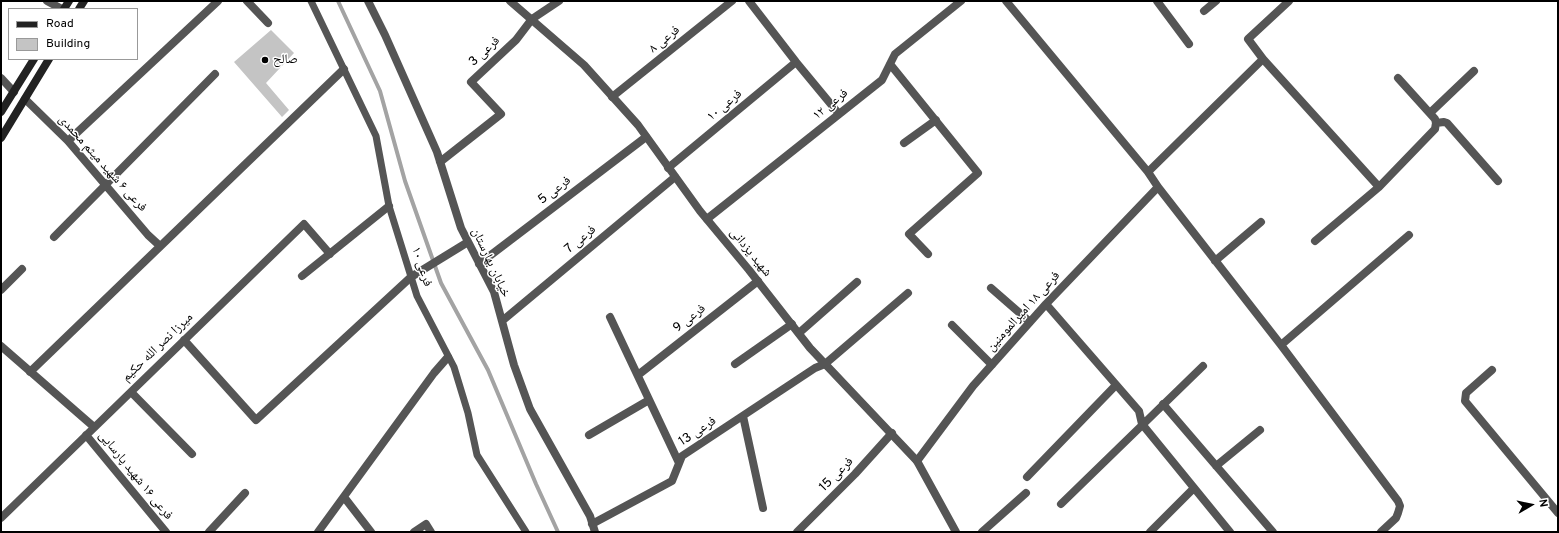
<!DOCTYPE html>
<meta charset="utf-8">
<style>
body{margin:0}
#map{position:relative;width:1559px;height:533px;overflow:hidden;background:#fff;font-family:Overpass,sans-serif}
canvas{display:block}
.frame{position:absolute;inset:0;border:2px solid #000;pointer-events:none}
.legend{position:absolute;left:8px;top:8px;width:130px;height:52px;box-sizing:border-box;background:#fff;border:1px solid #999;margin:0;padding:5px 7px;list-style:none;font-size:12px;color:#000}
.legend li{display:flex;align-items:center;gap:8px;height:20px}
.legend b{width:20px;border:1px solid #999}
.north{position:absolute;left:1511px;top:485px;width:40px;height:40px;-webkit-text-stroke:3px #fff;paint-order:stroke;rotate:81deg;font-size:11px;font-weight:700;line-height:16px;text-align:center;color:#000}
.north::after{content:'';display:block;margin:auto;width:14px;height:18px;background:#000;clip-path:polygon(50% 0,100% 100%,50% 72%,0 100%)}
</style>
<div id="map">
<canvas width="1559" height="533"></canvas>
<div class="frame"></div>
<ul class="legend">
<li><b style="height:5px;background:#222"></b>Road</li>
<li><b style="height:11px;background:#c4c4c4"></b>Building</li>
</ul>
<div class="north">N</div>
</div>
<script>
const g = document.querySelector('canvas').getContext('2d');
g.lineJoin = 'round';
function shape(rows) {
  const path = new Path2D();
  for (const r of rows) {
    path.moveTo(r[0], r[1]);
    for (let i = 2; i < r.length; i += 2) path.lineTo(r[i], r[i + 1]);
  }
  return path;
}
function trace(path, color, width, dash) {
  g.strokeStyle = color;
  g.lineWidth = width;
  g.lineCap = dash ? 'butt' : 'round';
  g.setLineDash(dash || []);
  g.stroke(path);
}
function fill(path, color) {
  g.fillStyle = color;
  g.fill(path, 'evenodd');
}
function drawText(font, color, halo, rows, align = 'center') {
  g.font = font + ' Overpass,"Noto Naskh Arabic",sans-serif';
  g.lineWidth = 3;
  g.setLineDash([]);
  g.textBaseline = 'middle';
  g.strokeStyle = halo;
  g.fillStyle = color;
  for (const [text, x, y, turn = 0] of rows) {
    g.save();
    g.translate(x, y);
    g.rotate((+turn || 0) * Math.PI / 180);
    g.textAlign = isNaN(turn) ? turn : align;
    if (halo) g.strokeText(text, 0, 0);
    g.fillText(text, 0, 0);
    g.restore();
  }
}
trace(shape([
 [338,1,380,91,405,181,441,283,488,370,536,484,558,532]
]), '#a3a3a3', 4);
fill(shape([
 [271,30,294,53,266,83,289,110,282,117,234,62]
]), '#c4c4c4');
trace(shape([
 [311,1,376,136,389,206,417,296,454,367,468,413,477,455,526,532]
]), '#555', 7);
trace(shape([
 [47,1,62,9],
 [247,1,268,23],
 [368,1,385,35,437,152,461,228,494,292,514,365,530,409,590,516,595,532],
 [749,1,796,62,839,114],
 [1006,1,1148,172,1158,187,1281,345,1398,501,1400,506,1398,513,1396,518,1381,532],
 [1157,1,1189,44],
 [1204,11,1216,1],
 [1263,59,1379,187],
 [890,64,978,173,909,234,928,254],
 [1,78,14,92],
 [612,97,732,1],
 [25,99,68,141,148,235,160,246],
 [1430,113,1474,71],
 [1436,123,1444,122,1447,123,1498,181],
 [68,141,218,1],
 [904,143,936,120],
 [440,162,501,114,471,82,516,40,532,19,559,1],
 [668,168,796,62],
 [1148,172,1263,59,1248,39,1289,1],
 [707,219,882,80,895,54,961,1],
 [54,237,215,74],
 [1315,241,1379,187,1435,129,1436,123,1435,119,1398,78],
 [1215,261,1261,222],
 [479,264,646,137],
 [302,276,389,206],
 [991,288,1030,322],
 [1,290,22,269],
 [1046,304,1139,411,1142,424,1230,532],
 [610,317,679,463],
 [502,321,675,177],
 [952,325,992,365],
 [799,333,857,282],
 [184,340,256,420,411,277,468,242],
 [1281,345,1409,235],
 [1,346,94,427],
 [735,364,792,324],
 [1492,370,1466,393,1465,401,1558,513],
 [30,372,344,69],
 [638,375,758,281],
 [131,392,192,454],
 [1163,404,1273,532],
 [743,416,763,508],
 [86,435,166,532],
 [589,435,649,400],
 [917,461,973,386,1046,304,1158,187],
 [1216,466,1260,430],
 [1027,477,1116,385],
 [344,497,371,532],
 [1061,504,1203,366],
 [1,518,304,224,330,254],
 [592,524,672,481,682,456,815,368,825,364,908,293],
 [209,532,245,493],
 [318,532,434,373,448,357],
 [414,532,426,524,431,532],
 [797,532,855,474,892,433],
 [982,532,1026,493],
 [1150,532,1194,488]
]), '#555', 8);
trace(shape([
 [510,1,584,65,638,125,700,211,749,270,810,348,917,461,956,532]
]), '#555', 8);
trace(shape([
 [64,9,69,1],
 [79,9,84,1],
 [1,112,34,59],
 [1,138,49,59]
]), '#222', 8);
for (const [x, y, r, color] of [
 [265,60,4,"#000"]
]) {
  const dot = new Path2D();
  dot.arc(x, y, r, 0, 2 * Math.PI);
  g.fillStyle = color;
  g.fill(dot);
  trace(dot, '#fff', 1.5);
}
drawText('13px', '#000', '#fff', [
 ["فرعی ۸",665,40,-39],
 ["فرعی 3",485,52,-43],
 ["فرعی ۱۲",831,105,-39],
 ["فرعی ۱۰",725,106,-40],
 ["فرعی ۶ شهید میثم محمدی",102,164,48],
 ["فرعی 5",555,191,-37],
 ["فرعی 7",581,240,-40],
 ["شهید یزدانی",750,253,51],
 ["خیابان بهارستان",490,263,65],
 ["فرعی ۱۰",421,267,72],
 ["فرعی ۱۸ امیرالمومنین",1024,312,-48],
 ["فرعی 9",690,319,-38],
 ["میرزا نصر الله حکیم",158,348,-44],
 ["فرعی 13",698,432,-34],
 ["فرعی 15",837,475,-45],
 ["فرعی ۱۶ شهید پارسایی",135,476,51]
]);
drawText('13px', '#000', '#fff', [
 ["صالح",273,60]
], 'left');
</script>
